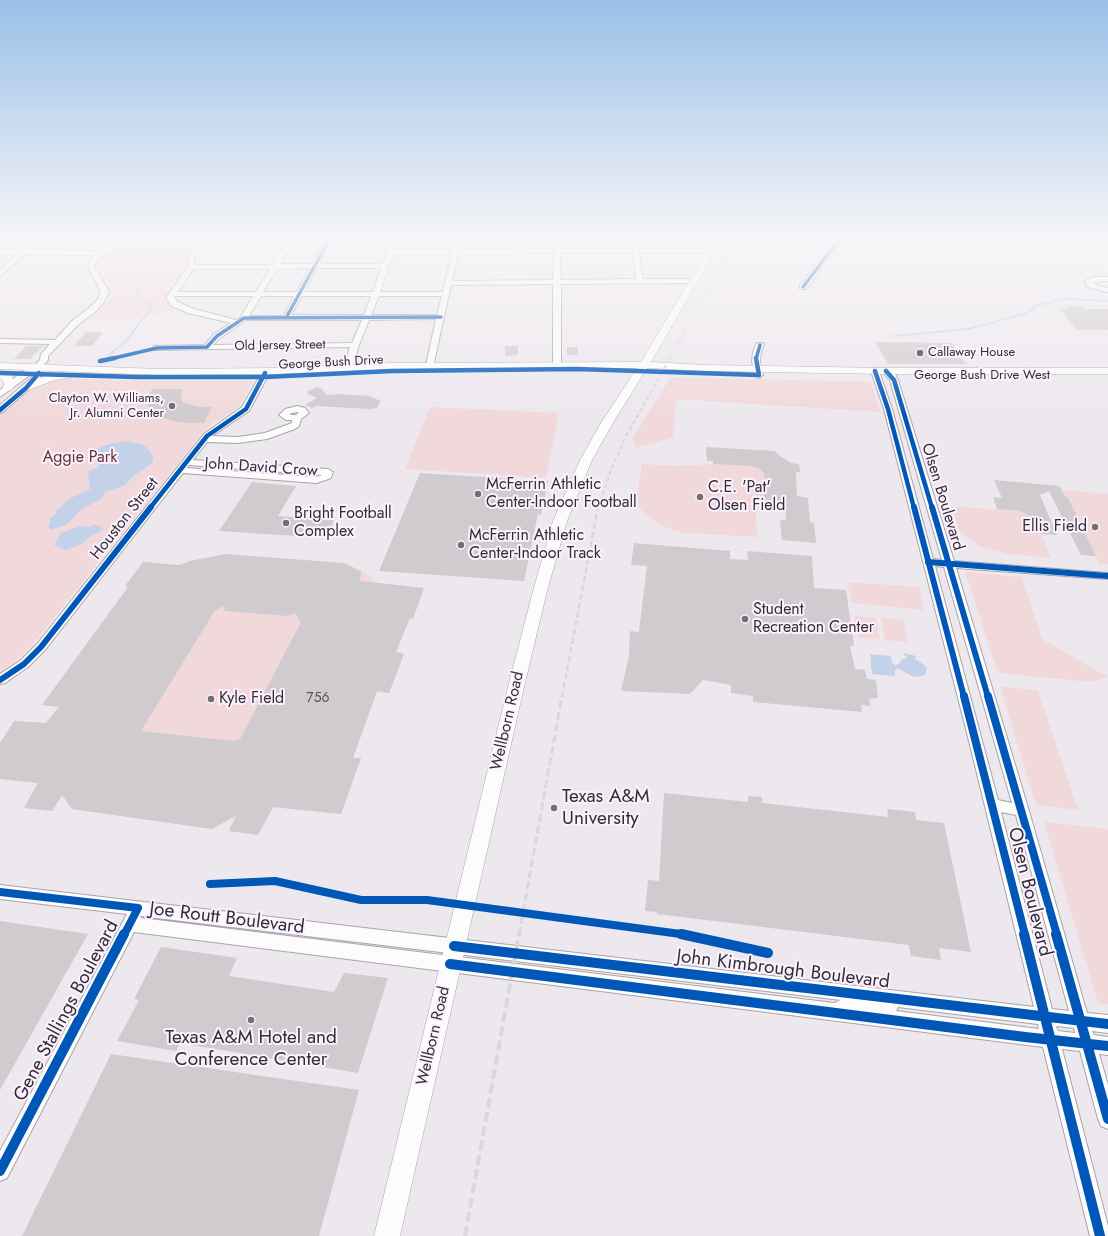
<!DOCTYPE html>
<style>
body{margin:0}
canvas{display:block;background:#ede8ee}
</style>
<canvas width="1108" height="1236"></canvas>
<script>
const g = document.querySelector('canvas').getContext('2d');
g.lineJoin = 'round';
function fill(path, color) {
  g.fillStyle = color;
  g.fill(path, 'evenodd');
}
function shape(rows) {
  const path = new Path2D();
  for (const r of rows) {
    path.moveTo(r[0], r[1]);
    for (let i = 2; i < r.length; i += 2) path.lineTo(r[i], r[i + 1]);
  }
  return path;
}
function trace(path, color, width, dash) {
  g.strokeStyle = color;
  g.lineWidth = width;
  g.lineCap = dash ? 'butt' : 'round';
  g.setLineDash(dash || []);
  g.stroke(path);
}
function drawText(font, color, halo, rows, align = 'center') {
  g.font = font + ' Jost,sans-serif';
  g.lineWidth = 4;
  g.setLineDash([]);
  g.textBaseline = 'middle';
  g.strokeStyle = halo;
  g.fillStyle = color;
  for (const [text, x, y, turn = 0] of rows) {
    g.save();
    g.translate(x, y);
    g.rotate((+turn || 0) * Math.PI / 180);
    g.textAlign = isNaN(turn) ? turn : align;
    if (halo) g.strokeText(text, 0, 0);
    g.fillText(text, 0, 0);
    g.restore();
  }
}
fill(shape([
 [127,240,192,240,193,247,186,263,187,267,166,298,176,309,128,320,90,320,112,297,97,267,104,254,117,246,120,242],
 [671,377,871,382,880,412,676,399,673,437,636,448,632,439],
 [52,378,145,381,253,381,240,404,235,410,213,423,202,434,32,645,16,662,0,673,0,415,31,389],
 [430,407,559,413,546,478,405,469],
 [642,464,676,466,713,464,751,466,761,470,765,475,765,494,756,515,757,537,684,533,664,527,643,513,636,501],
 [1064,490,1108,494,1108,564,1099,564],
 [951,506,1020,511,1035,519,1051,558,1008,554,979,546,960,532],
 [143,562,173,565,171,568,345,563,365,573,378,583,424,588,413,619,402,617,396,651,404,654,389,693,377,692,355,752,336,756,361,758,341,814,273,807,258,835,229,831,235,816,212,829,72,809,62,795,52,811,24,808,38,783,0,779,0,743,14,721,46,723,58,707,42,705,126,590,132,590,134,587,125,586],
 [965,572,1022,577,1042,639,1108,677,1090,682,998,673],
 [847,582,919,587,924,610,852,603],
 [854,616,876,618,880,639,858,638],
 [881,618,903,620,908,642,885,640],
 [1000,686,1038,691,1078,810,1036,805],
 [1044,822,1108,829,1108,1004,1098,1003]
]), '#f1d9db');
fill(shape([
 [128,441,143,445,149,450,153,456,153,460,150,465,133,476,125,485,106,492,102,498,81,510,67,524,52,530,50,529,48,525,51,522,49,519,55,515,56,511,69,499,90,489,88,475,89,471,98,467,101,463,99,459,92,454,91,451,109,444],
 [95,524,104,529,88,538,82,544,66,550,54,545,61,533,80,526,90,527],
 [903,653,916,656,915,659,922,663,927,668,925,675,914,677,899,669,896,668,895,670,895,676,872,674,870,654,891,656,892,663,895,665,899,664,901,660,907,658]
]), '#c3d1e9');
trace(shape([
 [894,336,968,329,1024,314,1033,310,1034,306,1066,299,1108,301],
 [109,355,128,339,140,322,148,314,153,305,137,294,140,289,140,284,131,273,140,264,137,250,139,245,145,240]
]), '#c3d1e9', 1.5);
fill(shape([
 [1068,306,1083,306,1085,309,1108,309,1108,330,1078,330,1059,309,1069,308],
 [86,332,103,332,92,346,74,346],
 [875,342,951,343,966,364,888,364],
 [26,346,43,346,30,359,14,359],
 [505,346,518,346,518,355,505,356],
 [567,347,578,347,578,355,567,355],
 [316,387,321,388,327,395,337,394,369,396,381,401,377,408,370,409,316,406,312,408,305,405,317,398,307,394,308,393,307,392],
 [152,389,183,389,180,399,185,403,200,407,212,407,204,423,186,423,172,421,161,417,150,409,147,404,147,399],
 [706,447,775,451,777,454,791,463,799,464,800,472,796,472,797,496,808,498,810,522,814,523,816,543,782,540,780,520,786,520,785,503,764,501,765,480,764,473,758,468,751,466,713,464,713,461,707,461],
 [420,473,548,481,541,515,538,514,524,581,379,571],
 [994,480,1060,486,1057,487,1060,487,1066,497,1068,498,1096,556,1081,555,1049,491,1040,495,1057,535,1041,534,1035,519,1020,511,997,509,993,497,1002,498],
 [252,482,296,486,278,516,334,520,327,538,219,531],
 [634,543,730,551,730,559,748,560,747,551,812,556,814,588,846,590,854,646,850,646,855,669,865,670,867,679,876,680,878,698,869,699,871,706,861,705,862,712,753,702,753,696,731,693,731,685,703,680,690,694,621,691,629,656,630,631,639,632,647,566,631,565],
 [225,554,345,563,361,572,360,581,424,588,413,619,410,618,396,652,404,654,389,693,377,691,353,758,361,758,341,814,273,807,258,835,229,831,236,816,212,829,72,809,62,795,52,811,24,808,38,783,0,779,0,743,14,721,46,723,59,707,42,705,128,587,125,586,143,562,179,565,190,561],
 [223,606,225,611,288,616,295,613,301,622,240,739,234,741,141,731,214,612],
 [664,793,748,802,748,796,762,797,762,803,888,817,887,809,915,812,916,820,944,823,971,952,939,948,941,960,911,956,909,945,657,914,657,912,645,911,648,880,659,881],
 [0,921,88,934,0,1090],
 [161,947,237,958,229,976,334,992,344,973,388,978,358,1073,180,1043,176,1051,117,1041,139,1000,134,999],
 [111,1054,359,1090,319,1236,22,1236]
]), '#d0cbcf');
const minor = shape([
 [34,240,41,240,30,250,100,251,111,243,113,240,119,240,116,245,100,257,94,266,109,292,104,302,96,311,78,325,48,356,48,360,41,368,43,373,38,381,3,412,0,413,0,405,32,377,34,372,0,397,0,390,23,371,34,366,40,360,41,354,50,344,0,343,0,339,55,340,72,321,90,307,98,299,101,292,88,266,94,255,26,254,0,276,0,270,18,254,0,254,0,250,23,250,34,240],
 [194,240,200,240,202,242,194,259,194,265,273,265,288,240,294,240,280,264,312,264,326,240,332,240,319,264,383,264,391,240,397,240,394,250,452,250,455,240,461,240,459,250,554,249,554,240,560,240,560,249,632,249,631,240,637,240,639,249,712,249,715,251,712,253,639,253,643,279,696,279,697,281,693,283,561,284,561,364,560,366,554,366,553,364,553,284,451,285,433,367,430,368,426,365,436,319,369,320,359,345,352,368,348,371,344,368,350,347,154,350,154,346,157,346,205,345,214,334,231,323,188,313,172,306,166,298,188,267,188,259,196,242,194,240],
 [554,253,553,280,452,281,458,254,554,253],
 [560,253,633,253,636,279,561,280,560,253],
 [393,254,452,254,443,292,380,292,393,254],
 [310,268,297,292,263,292,277,269,310,268],
 [317,268,381,268,373,292,304,292,317,268],
 [193,269,270,269,256,292,178,292,193,269],
 [175,296,253,296,241,317,236,320,194,309,178,302,174,298,175,296],
 [261,296,294,296,284,316,249,316,261,296],
 [302,296,371,296,364,315,291,315,302,296],
 [379,296,442,296,437,315,371,315,379,296],
 [246,320,362,320,352,343,213,345,220,338,246,320],
 [836,240,842,240,806,289,800,289,800,285,836,240],
 [1094,277,1108,277,1108,281,1093,282,1097,285,1108,288,1108,292,1087,287,1085,281,1094,277],
 [757,343,763,343,764,345,761,352,760,361,763,375,759,378,755,375,752,361,753,352,757,343],
 [875,368,879,371,892,409,933,559,942,560,890,380,882,371,883,369,889,369,895,374,898,380,954,561,1108,573,1108,579,956,568,1029,811,1087,1013,1108,1015,1108,1033,1092,1031,1094,1035,1108,1037,1108,1055,1099,1054,1108,1085,1108,1129,1101,1126,1098,1119,1080,1051,1062,1049,1108,1226,1108,1236,1090,1236,1043,1047,134,932,7,1178,0,1181,0,1151,127,914,0,899,0,885,1034,1007,969,741,884,409,871,371,875,368],
 [935,566,944,567,1012,803,998,800,935,566],
 [1001,812,1016,815,1069,1011,1052,1009,1001,812],
 [140,916,841,1000,834,1003,141,918,140,916],
 [898,1007,1038,1024,1039,1029,896,1011,898,1007],
 [1056,1026,1074,1028,1075,1033,1058,1031,1056,1026],
 [266,369,270,372,249,411,212,436,238,437,265,433,292,423,292,420,286,420,279,415,285,409,297,406,305,408,309,413,301,419,299,426,295,429,267,439,238,443,207,442,193,460,328,469,333,472,331,478,317,483,183,473,45,650,28,667,5,683,0,684,0,674,20,661,37,644,204,434,242,407,262,372,266,369],
 [299,412,296,415,290,415,291,413,299,412],
 [189,465,322,475,316,477,187,468,189,465]
]);
const major = shape([
 [714,240,722,240,651,362,706,365,886,368,1108,368,1108,374,886,374,706,371,647,368,613,423,592,460,567,521,547,591,524,687,400,1236,374,1236,508,687,533,591,553,521,580,460,601,423,637,368,391,369,276,374,158,375,0,369,0,363,158,369,276,368,391,363,641,362,714,240],
 [0,371,11,375,12,377,14,382,12,390,8,391,3,388,4,382,0,378,0,371],
 [67,372,72,375,71,377,52,381,26,391,21,388,22,386,45,376,67,372]
]);
trace(minor, '#a8a4a9', 2);
trace(major, '#a8a4a9', 1);
fill(minor, '#fcfcfc');
fill(major, '#fcfcfc');
trace(shape([
 [669,359,735,240]
]), '#d9d7d9', 1.5, [3.5, 2]);
trace(shape([
 [598,508,611,470,626,436,670,358]
]), '#d9d7d9', 2, [4.5, 2.5]);
trace(shape([
 [562,697,598,507]
]), '#d9d7d9', 2.5, [6, 3]);
trace(shape([
 [519,935,562,696]
]), '#d9d7d9', 3, [8, 3.5]);
trace(shape([
 [465,1236,519,934]
]), '#d9d7d9', 4, [10, 4.5]);
trace(shape([
 [803,287,839,240],
 [286,318,329,240],
 [110,359,157,348,207,347,217,336,244,318,441,317],
 [756,359,760,345]
]), '#0057b8', 3.5);
trace(shape([
 [100,361,115,358],
 [875,371,888,409,914,508],
 [886,371,894,380,932,508],
 [0,373,136,377,264,377,392,371,577,369,759,375,756,358],
 [0,410,26,388,39,373],
 [150,508,207,436,246,409,265,373]
]), '#0057b8', 4.5);
trace(shape([
 [914,507,964,697],
 [932,507,988,697],
 [928,562,1108,576],
 [0,680,24,664,41,647,151,507]
]), '#0057b8', 6);
trace(shape([
 [964,696,1025,935],
 [988,696,1057,935],
 [210,884,275,881,361,900,427,900,688,935],
 [0,892,138,908,124,935]
]), '#0057b8', 8);
trace(shape([
 [681,934,768,953],
 [1024,934,1100,1236],
 [1056,934,1108,1119],
 [454,946,1108,1024],
 [450,964,1025,1037,1108,1046],
 [0,1171,124,934]
]), '#0057b8', 10);
const sky = g.createLinearGradient(0, 0, 0, 413);
sky.addColorStop(0, '#99c0e8');
sky.addColorStop(0.58, '#f7f5f7');
sky.addColorStop(1, '#f7f5f700');
g.fillStyle = sky;
g.fillRect(0, 0, 1108, 413);
for (const [x, y, r, color] of [
 [920,353,4,"#736f74"],
 [172,406,4,"#736f74"],
 [478,494,4,"#736f74"],
 [700,497,4,"#736f74"],
 [286,523,4,"#736f74"],
 [1095,527,4,"#736f74"],
 [461,545,4,"#736f74"],
 [745,619,4,"#736f74"],
 [211,699,4,"#736f74"],
 [554,808,4,"#736f74"],
 [251,1020,4,"#736f74"]
]) {
  const dot = new Path2D();
  dot.arc(x, y, r, 0, 2 * Math.PI);
  g.fillStyle = color;
  g.fill(dot);
  trace(dot, '#fcf1ff', 1.5);
}
drawText('13px', '#322e33', '#fcf1ff', [
 ["Old Jersey Street",280,346,-1],
 ["George Bush Drive",331,363,-3],
 ["George Bush Drive West",982,376]
]);
drawText('13px', '#322e33', '#fcf1ff', [
 ["Callaway House",928,353],
 ["Clayton W. Williams,",164,399,"right"],
 ["Jr. Alumni Center",164,414,"right"]
], 'left');
drawText('14px', '#5a555a', null, [
 ["756",318,699]
]);
drawText('16px', '#672f30', '#fcf1ff', [
 ["Aggie Park",80,458]
]);
drawText('16px', '#322e33', '#fcf1ff', [
 ["John David Crow",261,468,4],
 ["Olsen Boulevard",942,497,73],
 ["Houston Street",125,519,-52],
 ["Wellborn Road",508,721,-77],
 ["Wellborn Road",434,1036,-77]
]);
drawText('16px', '#322e33', '#fcf1ff', [
 ["McFerrin Athletic",486,485],
 ["Center-Indoor Football",486,503],
 ["C.E. 'Pat'",708,488],
 ["Olsen Field",708,506],
 ["Bright Football",294,514],
 ["Complex",294,532],
 ["Ellis Field",1087,527,"right"],
 ["McFerrin Athletic",469,536],
 ["Center-Indoor Track",469,554],
 ["Student",753,610],
 ["Recreation Center",753,628],
 ["Kyle Field",219,699]
], 'left');
drawText('19px', '#322e33', '#fcf1ff', [
 ["Texas A&M",562,797],
 ["University",562,819],
 ["Texas A&M Hotel and",251,1038,"center"],
 ["Conference Center",251,1060,"center"]
], 'left');
drawText('19px', '#322e33', '#fcf1ff', [
 ["Olsen Boulevard",1029,892,76],
 ["Joe Routt Boulevard",227,919,7],
 ["John Kimbrough Boulevard",783,970,7],
 ["Gene Stallings Boulevard",67,1011,-62]
]);
</script>
